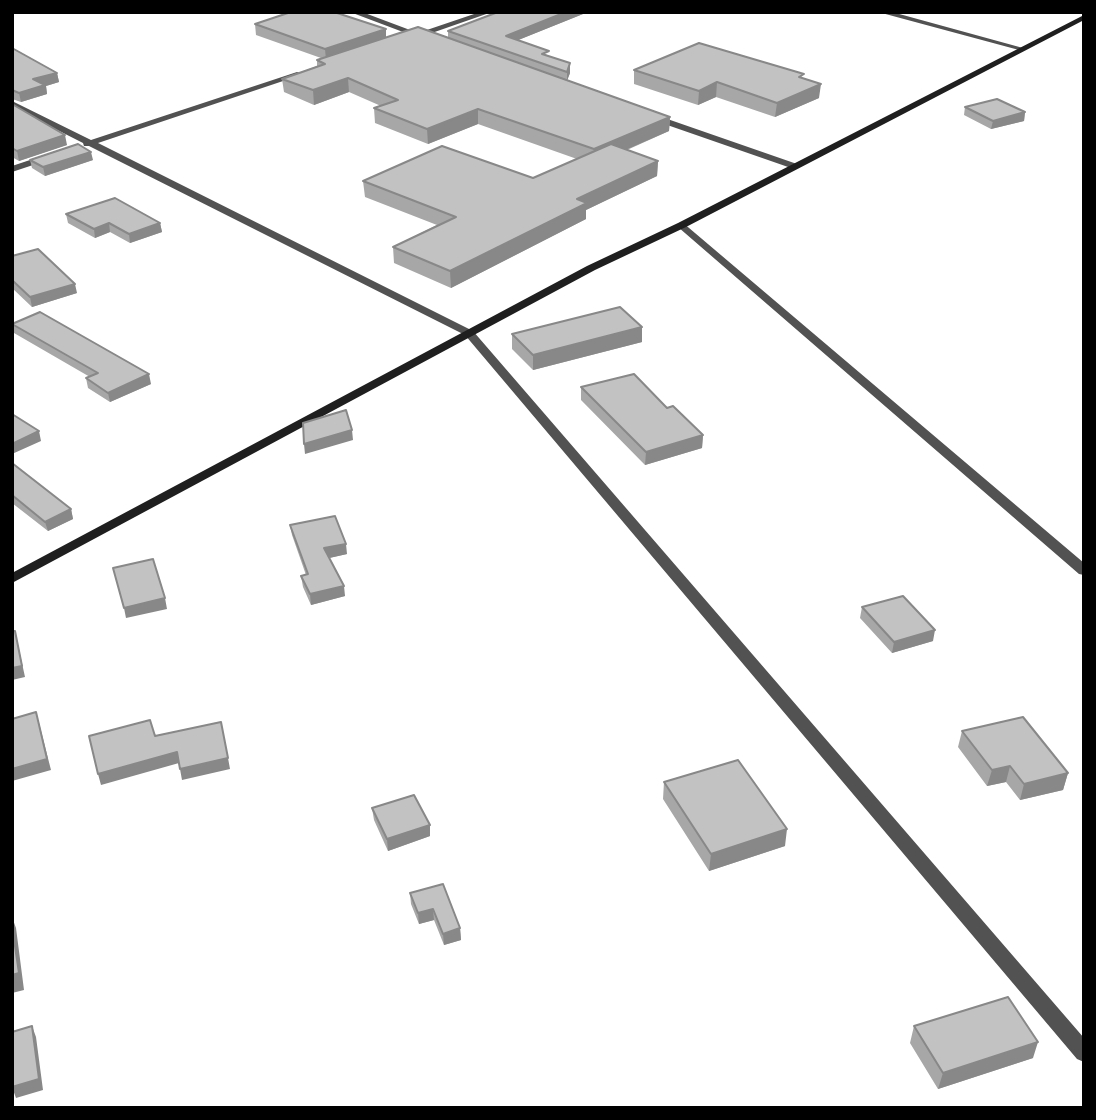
<!DOCTYPE html>
<style>
body{margin:0}
#map{position:relative;width:1096px;height:1120px;overflow:hidden;background:#fff;font-family:"Asap Condensed",sans-serif}
canvas{display:block}
.frame{position:absolute;inset:0;border:14px solid #000;pointer-events:none}
</style>
<div id="map">
<canvas width="1096" height="1120"></canvas>
<div class="frame"></div>
</div>
<script>
const g = document.querySelector('canvas').getContext('2d');
g.lineJoin = 'round';
function shape(rows) {
  const path = new Path2D();
  for (const r of rows) {
    path.moveTo(r[0], r[1]);
    for (let i = 2; i < r.length; i += 2) path.lineTo(r[i], r[i + 1]);
  }
  return path;
}
function fill(path, color) {
  g.fillStyle = color;
  g.fill(path, 'evenodd');
}
function trace(path, color, width, dash) {
  g.strokeStyle = color;
  g.lineWidth = width;
  g.lineCap = dash ? 'butt' : 'round';
  g.setLineDash(dash || []);
  g.stroke(path);
}
fill(shape([
 [350,12,362,12,418,33,480,12,492,12,426,35,427,37,423,39,410,39,411,35,350,12],
 [878,12,892,12,1023,48,1019,50,878,12],
 [297,72,304,74,98,143,473,331,1084,1038,1084,1062,1077,1059,465,335,89,146,84,146,83,143,12,107,12,101,91,140,297,72],
 [653,114,797,164,799,166,791,168,650,119,649,117,653,114],
 [48,154,53,157,51,159,12,172,12,166,48,154],
 [682,222,1084,563,1084,575,1079,574,678,227,677,225,682,222]
]), '#525252');
fill(shape([
 [1084,15,1084,20,686,227,595,270,12,583,12,573,587,266,678,223,1084,15]
]), '#1f1f1f');
fill(shape([
 [498,12,588,12,518,40,549,56,570,63,570,73,567,80,670,117,669,131,627,150,658,161,657,176,586,210,586,219,451,288,394,263,393,247,437,225,365,197,363,181,533,178,577,159,478,124,428,144,375,123,374,108,381,106,349,92,314,105,284,92,282,79,317,66,317,60,321,58,256,35,255,24,386,29,386,37,448,37,448,31],
 [12,48,57,73,59,82,46,86,47,94,21,102,12,99],
 [634,70,804,79,819,98,775,117,716,97,698,105,634,84],
 [12,104,67,145,19,161,12,157],
 [965,107,1025,112,1024,121,991,129,964,115],
 [30,160,93,160,45,176,32,168],
 [66,214,160,223,162,232,130,243,110,232,95,238,68,223],
 [12,256,77,293,32,307,12,288],
 [12,323,151,384,110,402,88,388,86,378,90,377,14,333],
 [512,334,642,342,533,370,512,349],
 [581,387,703,435,702,448,645,465,581,400],
 [12,463,71,509,73,519,48,531,12,503],
 [290,525,347,554,329,558,345,596,311,605,303,587,301,576,306,575,292,535],
 [862,607,933,641,892,653,860,618],
 [962,731,1068,773,1063,790,1020,800,1006,782,987,786,958,747],
 [664,782,785,846,709,871,663,799],
 [372,808,430,825,430,836,388,851,374,820],
 [410,893,460,928,461,940,444,945,434,920,419,924,411,904],
 [914,1026,1033,1058,938,1089,910,1043]
]), '#a7a7a7');
fill(shape([
 [566,12,588,12,506,45,506,36],
 [386,29,386,40,326,60,325,49],
 [570,63,570,73,567,81,567,72],
 [57,73,59,82,46,86,47,94,21,102,19,93,33,79],
 [348,78,349,92,314,105,313,90],
 [717,82,716,97,698,105,699,91],
 [821,84,819,98,775,117,777,103],
 [478,109,478,124,428,144,427,129],
 [1025,112,1024,121,991,129,993,121],
 [670,117,669,131,593,164,594,149],
 [65,135,67,145,19,161,17,151],
 [91,152,93,160,45,176,43,167],
 [658,161,657,176,586,210,586,219,451,288,450,271,577,199],
 [109,223,110,232,95,238,94,229],
 [160,223,162,232,130,243,129,234],
 [75,284,77,293,32,307,30,297],
 [642,327,642,342,533,370,533,355],
 [149,374,151,384,110,402,108,393],
 [352,430,353,440,305,454,304,444],
 [39,431,41,441,12,454,12,444],
 [703,435,702,448,645,465,646,452],
 [71,509,73,519,48,531,45,522],
 [346,544,347,554,325,559,324,548],
 [344,586,345,596,311,605,310,594],
 [165,598,167,609,126,618,124,608],
 [935,630,933,641,892,653,894,642],
 [15,631,25,677,12,680,12,668],
 [39,723,51,770,12,781,12,769],
 [177,752,179,763,101,785,98,774],
 [228,758,230,769,182,780,180,769],
 [1010,766,1006,782,987,786,992,770],
 [1068,773,1063,790,1020,800,1024,784],
 [430,825,430,836,388,851,387,839],
 [787,829,785,846,709,871,711,854],
 [433,909,434,920,419,924,418,913],
 [12,917,16,928,24,990,12,993],
 [460,928,461,940,444,945,443,934],
 [32,1026,36,1037,43,1090,16,1098,12,1087],
 [1038,1042,1033,1058,938,1089,943,1073]
]), '#888');
const building = shape([
 [291,12,334,12,386,29,325,49,255,24,291,12],
 [498,12,566,12,506,36,549,51,542,54,570,63,567,72,448,31,498,12],
 [418,27,670,117,594,149,478,109,427,129,374,108,398,100,348,78,313,90,282,79,325,64,317,60,418,27],
 [699,43,804,74,799,77,821,84,777,103,717,82,699,91,634,70,699,43],
 [12,48,57,73,33,79,45,85,19,93,12,90,12,48],
 [997,99,1025,112,993,121,965,107,997,99],
 [12,104,65,135,17,151,12,148,12,104],
 [78,144,91,152,43,167,30,160,78,144],
 [611,144,658,161,577,199,587,203,450,271,393,247,456,217,363,181,442,146,533,178,611,144],
 [115,198,160,223,129,234,109,223,94,229,66,214,115,198],
 [38,249,75,284,30,297,12,280,12,256,38,249],
 [620,307,642,327,533,355,512,334,620,307],
 [40,312,149,374,108,393,86,378,98,373,12,324,40,312],
 [634,374,667,408,673,406,703,435,646,452,581,387,634,374],
 [346,410,352,430,304,444,303,423,346,410],
 [12,414,39,431,12,444,12,414],
 [12,463,71,509,45,522,12,495,12,463],
 [335,516,346,544,324,548,344,586,310,594,301,576,308,574,290,525,335,516],
 [153,559,165,598,124,608,113,568,153,559],
 [903,596,935,630,894,642,862,607,903,596],
 [12,631,15,631,22,666,12,668,12,631],
 [36,712,47,759,12,769,12,719,36,712],
 [1023,717,1068,773,1024,784,1010,766,992,770,962,731,1023,717],
 [150,720,155,736,221,722,228,758,180,769,177,752,98,774,89,736,150,720],
 [738,760,787,829,711,854,664,782,738,760],
 [414,795,430,825,387,839,372,808,414,795],
 [443,884,460,928,443,934,433,909,418,913,410,893,443,884],
 [12,926,19,973,12,975,12,926],
 [1008,997,1038,1042,943,1073,914,1026,1008,997],
 [32,1026,39,1079,12,1087,12,1032,32,1026]
]);
fill(building, '#c2c2c2');
trace(building, '#888', 2);
</script>
